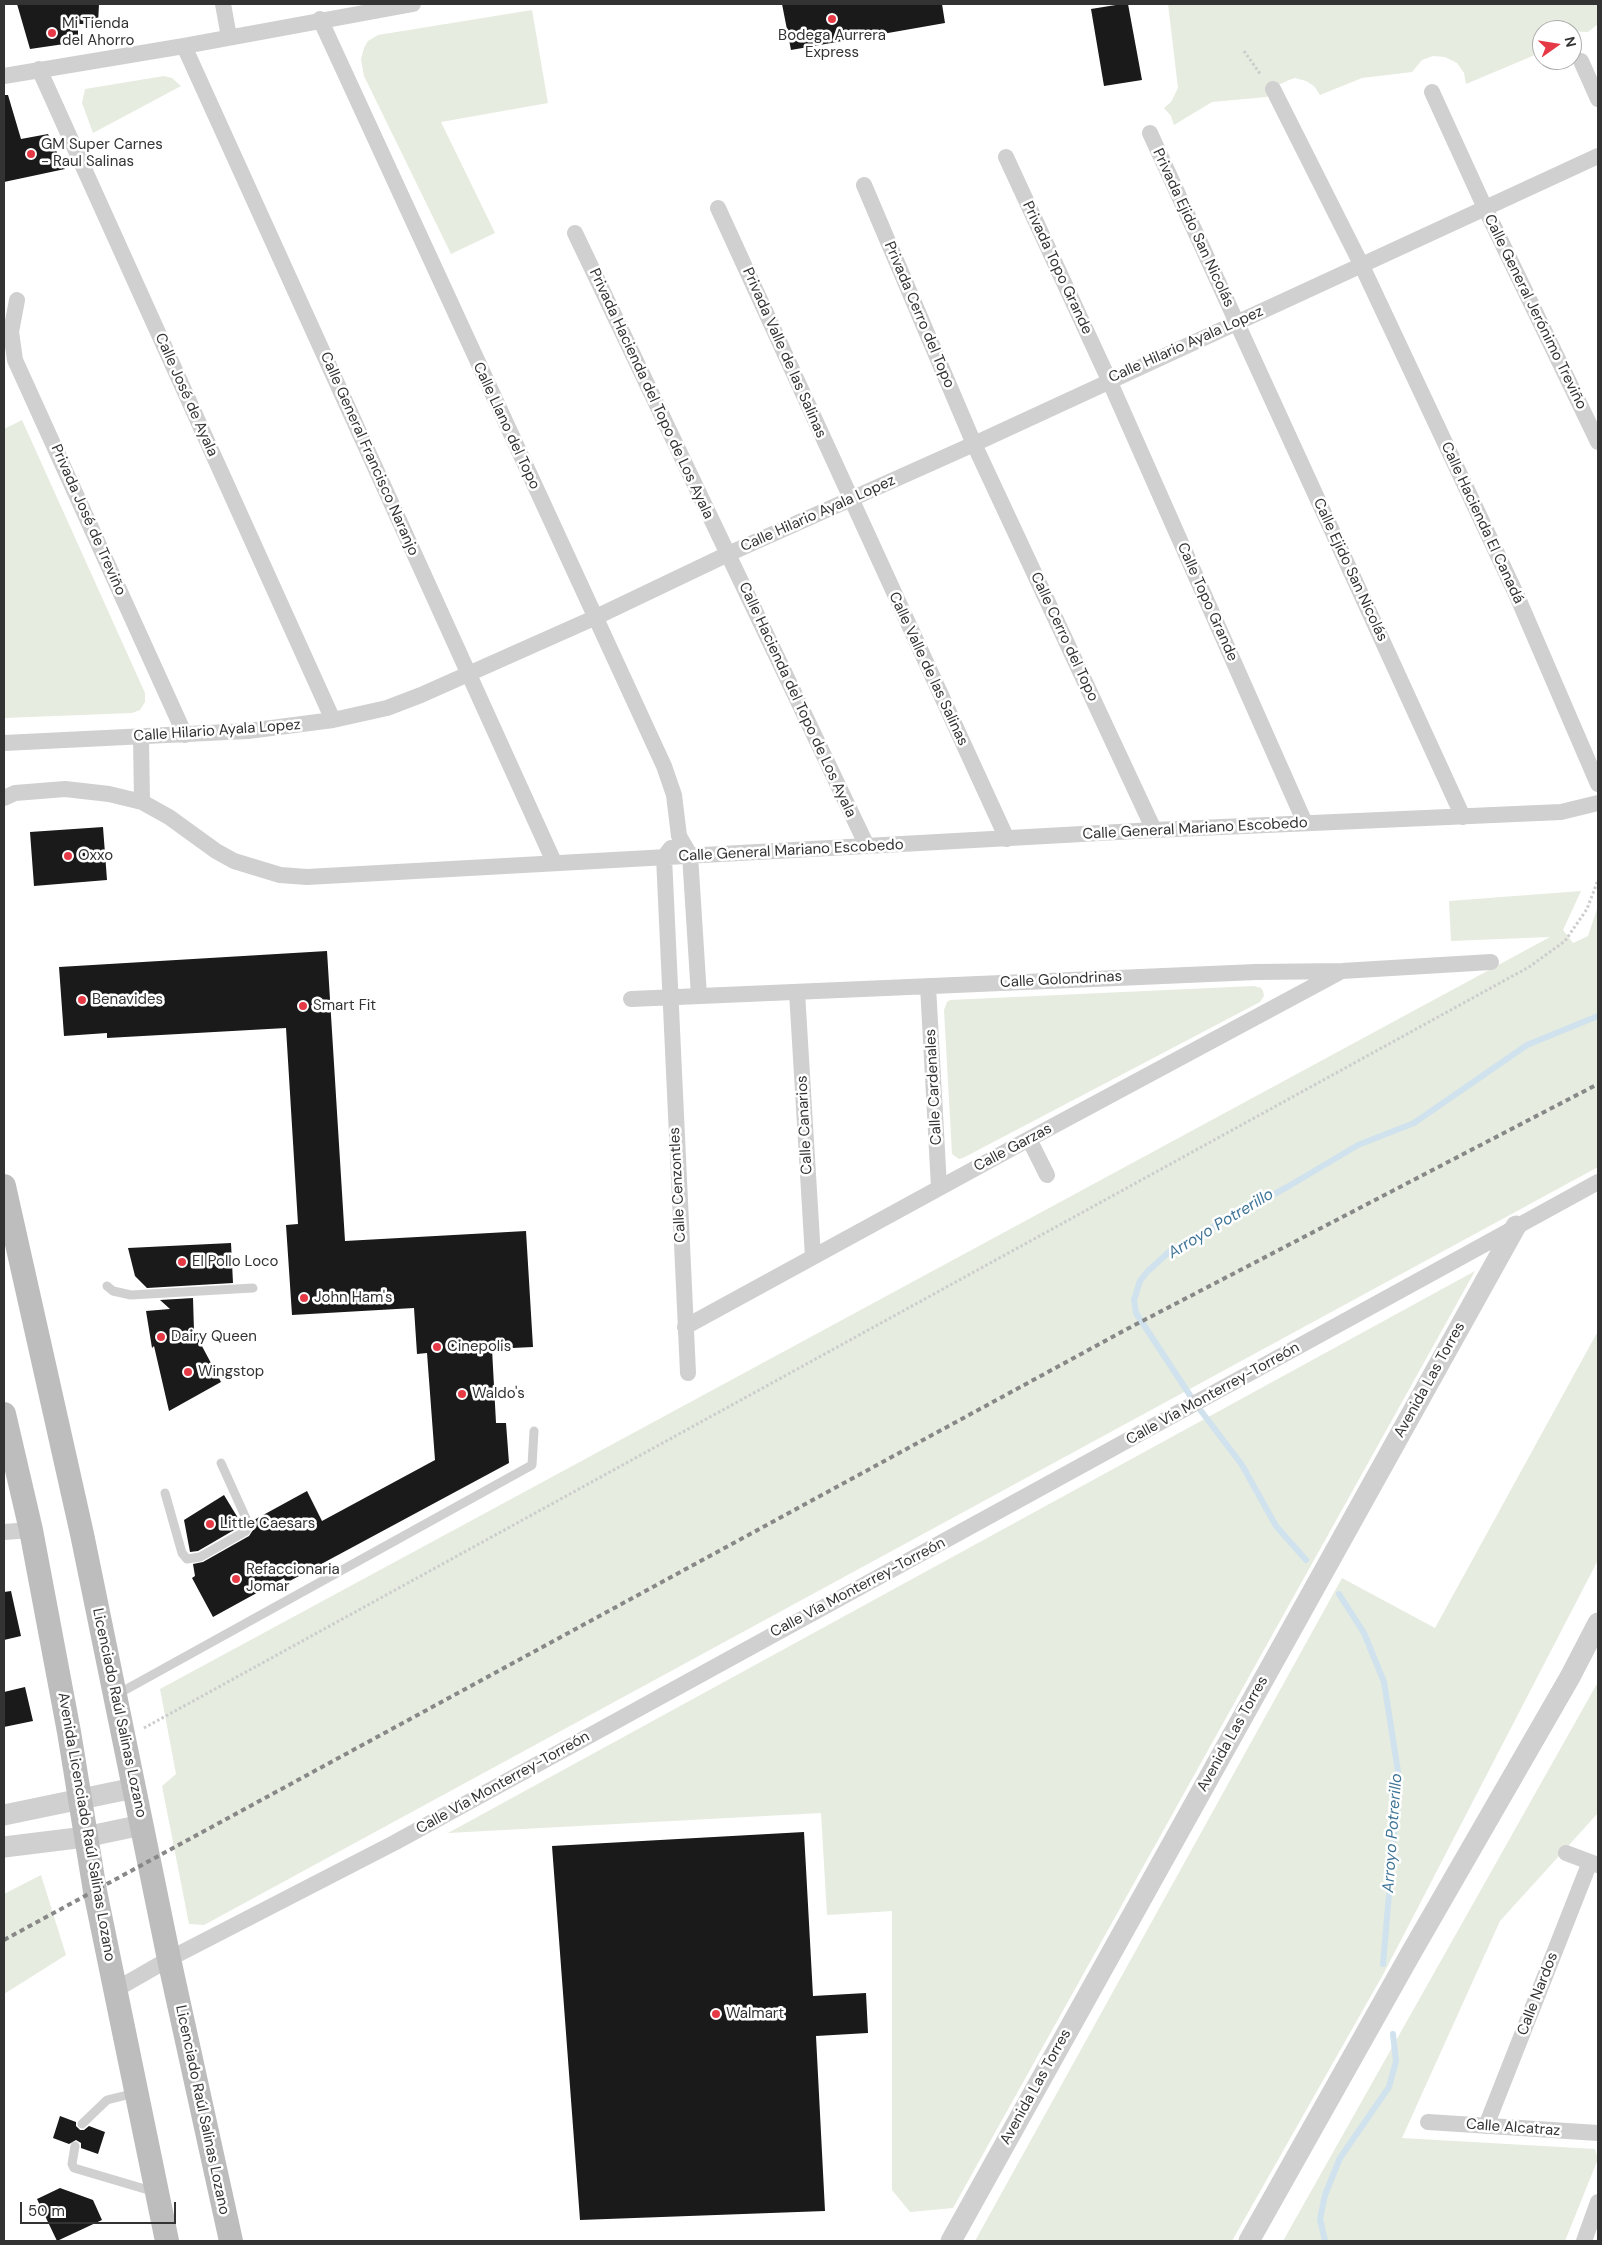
<!DOCTYPE html>
<meta charset="utf-8">
<style>
body{margin:0}
#map{position:relative;width:1602px;height:2245px;overflow:hidden;background:#fff;font-family:"DM Sans",sans-serif}
canvas{display:block}
.frame{position:absolute;inset:0;border:5px solid #333;pointer-events:none}
.north{position:absolute;left:1532px;top:20px;width:50px;height:50px;box-sizing:border-box;background:#fff;border:1px solid #adadad;border-radius:50%;rotate:77deg;font-size:14px;font-weight:700;line-height:20px;text-align:center;color:#333}
.north::after{content:'';display:block;margin:auto;width:18px;height:22px;background:#e63946;clip-path:polygon(50% 0,100% 100%,50% 72%,0 100%)}
.scale{position:absolute;left:20px;top:2202px;width:156px;height:22px;box-sizing:border-box;border:2px solid #333;border-top:0;padding-left:6px;font-size:15px;line-height:18px;white-space:nowrap;color:#333;-webkit-text-stroke:4px #fff;paint-order:stroke}
</style>
<div id="map">
<canvas width="1602" height="2245"></canvas>
<div class="frame"></div>
<div class="north">N</div>
<div class="scale">50 m</div>
</div>
<script>
const g = document.querySelector('canvas').getContext('2d');
g.lineJoin = 'round';
function fill(path, color) {
  g.fillStyle = color;
  g.fill(path, 'evenodd');
}
function shape(rows) {
  const path = new Path2D();
  for (const r of rows) {
    path.moveTo(r[0], r[1]);
    for (let i = 2; i < r.length; i += 2) path.lineTo(r[i], r[i + 1]);
  }
  return path;
}
function trace(path, color, width, dash) {
  g.strokeStyle = color;
  g.lineWidth = width;
  g.lineCap = dash ? 'butt' : 'round';
  g.setLineDash(dash || []);
  g.stroke(path);
}
function drawText(font, color, halo, rows, align = 'center') {
  g.font = font + ' "DM Sans",sans-serif';
  g.lineWidth = 5;
  g.setLineDash([]);
  g.textBaseline = 'middle';
  g.strokeStyle = halo;
  g.fillStyle = color;
  for (const [text, x, y, turn = 0] of rows) {
    g.save();
    g.translate(x, y);
    g.rotate((+turn || 0) * Math.PI / 180);
    g.textAlign = isNaN(turn) ? turn : align;
    if (halo) g.strokeText(text, 0, 0);
    g.fillText(text, 0, 0);
    g.restore();
  }
}
fill(shape([
 [1168,4,1598,4,1598,24,1588,32,1542,30,1542,52,1466,84,1464,73,1457,63,1445,57,1433,56,1422,60,1412,72,1362,78,1320,95,1314,86,1306,81,1295,78,1289,80,1276,86,1267,97,1212,102,1174,125,1171,116,1164,108,1171,102,1178,88],
 [532,10,548,103,441,122,495,233,451,254,364,76,361,59,364,48,368,41,378,35],
 [164,76,172,78,181,86,93,133,82,103,85,89],
 [22,420,145,693,145,702,140,710,132,713,4,718,4,429],
 [1581,891,1563,930,1573,943,1588,936,1598,906,1598,1167,204,1925,189,1924,162,1786,176,1774,160,1689,1550,937,1451,941,1449,901],
 [1254,986,1261,988,1263,991,1264,996,1260,1002,963,1158,959,1159,952,1154,944,1010,947,1002,950,1000],
 [1475,1271,953,2208,910,2212,892,2190,892,1911,827,1915,821,1813,448,1833],
 [1598,1331,1598,1560,1385,1971,1232,2241,975,2241,1342,1578,1435,1628],
 [1598,1682,1598,1813,1500,1921,1402,2138,1595,2149,1598,2159,1565,2241,1283,2241],
 [41,1875,66,1955,4,1994,4,1894]
]), '#e6ecdf');
trace(shape([
 [1306,1560,1276,1526,1242,1465,1195,1403,1136,1313,1134,1300,1140,1281,1147,1272,1171,1250,1289,1186,1358,1145,1414,1123,1527,1045,1598,1016],
 [1339,1594,1364,1633,1384,1682,1399,1778,1383,1964],
 [1325,2241,1320,2219,1325,2195,1340,2158,1389,2087,1396,2061,1393,2034]
]), '#cfe2ee', 6);
fill(shape([
 [17,4,99,4,98,24,78,24,78,42,30,49],
 [782,4,942,4,945,23,791,50],
 [1122,4,1128,4,1142,80,1104,86,1091,9],
 [4,95,8,95,21,139,48,134,65,169,4,182],
 [103,827,107,880,34,886,30,832],
 [327,951,345,1241,526,1231,533,1347,492,1349,496,1423,506,1423,509,1463,286,1583,284,1578,213,1617,192,1578,195,1576,193,1564,203,1562,249,1536,255,1527,254,1520,307,1491,322,1521,435,1460,427,1353,417,1354,414,1308,292,1315,286,1225,298,1224,286,1028,107,1038,107,1033,64,1036,59,967],
 [231,1243,233,1283,147,1288,135,1276,128,1248],
 [193,1298,194,1331,221,1382,169,1411,154,1346,152,1348,146,1311,170,1309,160,1300],
 [224,1495,241,1523,241,1526,198,1551,190,1552,184,1520],
 [11,1591,21,1636,4,1640,4,1592],
 [25,1687,33,1721,4,1727,4,1692],
 [804,1832,813,1996,866,1993,868,2033,816,2036,825,2211,580,2220,552,1846],
 [60,2116,76,2122,76,2126,80,2130,84,2130,89,2126,105,2132,98,2154,81,2148,81,2143,76,2140,69,2144,53,2138],
 [60,2188,93,2200,102,2220,57,2241,37,2199]
]), '#1a1a1a');
trace(shape([
 [1244,51,1261,75],
 [144,1728,1529,967,1565,941,1587,909,1598,880]
]), '#cdcdcd', 3, [2.5, 2.5]);
trace(shape([
 [107,1286,113,1291,131,1295,253,1288],
 [165,1493,182,1553,187,1559,200,1557,246,1531,249,1525,221,1463],
 [116,1695,532,1465,534,1431],
 [82,2124,107,2100,135,2093],
 [75,2146,72,2164,74,2168,155,2192]
]), '#d0d0d0', 9);
trace(shape([
 [223,4,229,37],
 [320,19,664,766,674,795,679,836,690,855,699,996],
 [184,46,554,862],
 [1581,61,1598,99],
 [39,69,333,720],
 [4,76,184,46,413,4],
 [1273,89,1361,264,1517,596,1598,784],
 [1432,92,1485,208,1598,442],
 [1150,133,1463,817],
 [1006,157,1109,380,1305,823],
 [864,185,974,444,1154,830],
 [718,208,1007,839],
 [575,233,867,846],
 [17,300,11,332,15,360,185,735],
 [141,737,142,802],
 [4,743,248,731,333,720,387,708,421,695,594,618,728,554,974,444,1598,156],
 [4,798,15,793,65,789,109,794,142,802,169,817,216,851,234,861,280,875,307,877,1154,830,1561,812,1598,803],
 [671,848,664,857,688,1373],
 [928,986,939,1187],
 [797,992,813,1257],
 [631,999,1256,972,1342,971,1491,962],
 [1029,1139,1047,1175],
 [685,1327,1029,1139,1340,972],
 [4,1532,31,1530],
 [1566,1853,1598,1865],
 [115,1990,169,1959,394,1843,1598,1182],
 [1428,2122,1598,2133],
 [1486,2126,1590,1862],
 [1584,2241,1598,2202]
]), '#d0d0d0', 16);
trace(shape([
 [4,1815,134,1788],
 [4,1847,85,1837,142,1825],
 [951,2241,1516,1226],
 [1249,2241,1411,1953,1570,1677,1598,1623]
]), '#d0d0d0', 21);
trace(shape([
 [4,1186,82,1534,169,1959,231,2241],
 [4,1414,31,1530,69,1732,95,1891,167,2241]
]), '#bdbdbd', 24);
trace(shape([
 [4,1940,1127,1329,1598,1084]
]), '#888', 4, [5, 4]);
for (const [x, y, r, color] of [
 [832,19,5,"#e63946"],
 [52,33,5,"#e63946"],
 [31,154,5,"#e63946"],
 [68,856,5,"#e63946"],
 [82,1000,5,"#e63946"],
 [303,1006,5,"#e63946"],
 [182,1262,5,"#e63946"],
 [304,1298,5,"#e63946"],
 [161,1337,5,"#e63946"],
 [437,1347,5,"#e63946"],
 [188,1372,5,"#e63946"],
 [462,1394,5,"#e63946"],
 [210,1524,5,"#e63946"],
 [236,1579,5,"#e63946"],
 [716,2014,5,"#e63946"]
]) {
  const dot = new Path2D();
  dot.arc(x, y, r, 0, 2 * Math.PI);
  g.fillStyle = color;
  g.fill(dot);
  trace(dot, '#fff', 2);
}
drawText('15px', '#333', '#fff', [
 ["Mi Tienda",62,24],
 ["del Ahorro",62,41],
 ["Bodega Aurrera",832,36,"center"],
 ["Express",832,53,"center"],
 ["GM Super Carnes",41,145],
 ["- Raul Salinas",41,162],
 ["Oxxo",78,856],
 ["Benavides",92,1000],
 ["Smart Fit",313,1006],
 ["El Pollo Loco",192,1262],
 ["John Ham's",314,1298],
 ["Dairy Queen",171,1337],
 ["Cinepolis",447,1347],
 ["Wingstop",198,1372],
 ["Waldo's",472,1394],
 ["Little Caesars",220,1524],
 ["Refaccionaria",246,1570],
 ["Jomar",246,1587],
 ["Walmart",726,2014]
], 'left');
drawText('15px', '#333', '#fff', [
 ["Privada Ejido San Nicolás",1193,228,65],
 ["Privada Topo Grande",1057,268,65],
 ["Calle General Jerónimo Treviño",1535,312,64],
 ["Privada Cerro del Topo",919,315,67],
 ["Calle Hilario Ayala Lopez",1186,345,-24],
 ["Privada Valle de las Salinas",784,353,66],
 ["Privada Hacienda del Topo de Los Ayala",651,394,65],
 ["Calle José de Ayala",186,395,66],
 ["Calle Llano del Topo",506,426,65],
 ["Calle General Francisco Naranjo",369,454,66],
 ["Calle Hilario Ayala Lopez",818,514,-24],
 ["Privada José de Treviño",88,520,66],
 ["Calle Hacienda El Canadá",1482,523,65],
 ["Calle Ejido San Nicolás",1350,570,65],
 ["Calle Topo Grande",1207,602,66],
 ["Calle Cerro del Topo",1064,637,65],
 ["Calle Valle de las Salinas",928,669,65],
 ["Calle Hacienda del Topo de Los Ayala",797,700,65],
 ["Calle Hilario Ayala Lopez",217,731,-4],
 ["Calle General Mariano Escobedo",1195,829,-3],
 ["Calle General Mariano Escobedo",791,851,-3],
 ["Calle Golondrinas",1061,980,-3],
 ["Calle Cardenales",934,1087,-93],
 ["Calle Canarios",805,1125,-93],
 ["Calle Garzas",1013,1148,-28],
 ["Calle Cenzontles",678,1185,-93],
 ["Avenida Las Torres",1430,1380,-61],
 ["Calle Vía Monterrey-Torreón",1213,1394,-29],
 ["Calle Vía Monterrey-Torreón",858,1588,-28],
 ["Licenciado Raúl Salinas Lozano",119,1713,78],
 ["Avenida Las Torres",1233,1734,-61],
 ["Calle Vía Monterrey-Torreón",503,1783,-29],
 ["Avenida Licenciado Raúl Salinas Lozano",86,1827,80],
 ["Calle Nardos",1538,1994,-69],
 ["Avenida Las Torres",1036,2087,-61],
 ["Licenciado Raúl Salinas Lozano",202,2110,78],
 ["Calle Alcatraz",1513,2128,4]
]);
drawText('italic 16px', '#3f7597', '#fff', [
 ["Arroyo Potrerillo",1221,1224,-31],
 ["Arroyo Potrerillo",1393,1833,-86]
]);
</script>
